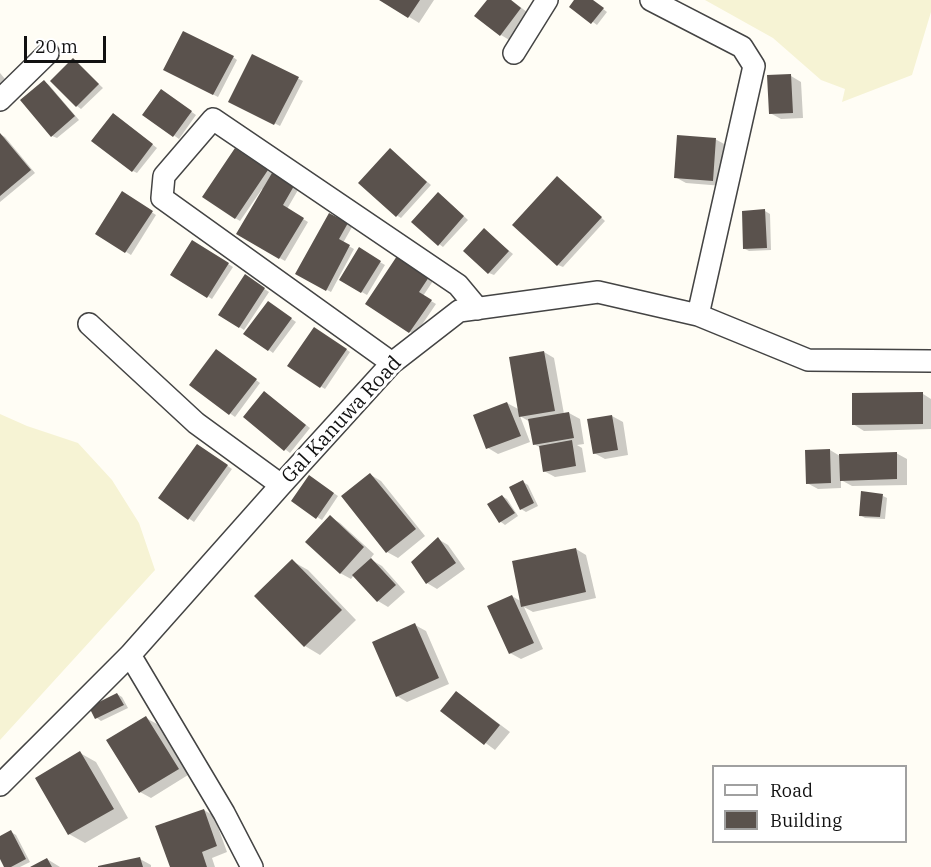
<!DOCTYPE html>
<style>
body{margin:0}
#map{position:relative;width:931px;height:867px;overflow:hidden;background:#fffdf5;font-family:"IBM Plex Serif",serif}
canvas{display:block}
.legend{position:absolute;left:712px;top:765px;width:195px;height:78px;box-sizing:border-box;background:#fff;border:2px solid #a0a0a0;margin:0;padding:8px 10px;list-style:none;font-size:18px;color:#111}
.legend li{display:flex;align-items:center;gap:12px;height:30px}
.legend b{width:30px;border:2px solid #a0a0a0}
.scale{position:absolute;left:24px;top:36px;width:82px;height:27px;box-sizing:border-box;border:3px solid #111;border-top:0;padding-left:8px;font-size:18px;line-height:21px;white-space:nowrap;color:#111;-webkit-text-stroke:4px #fff;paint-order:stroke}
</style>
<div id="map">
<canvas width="931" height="867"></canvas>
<ul class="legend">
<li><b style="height:8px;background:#fff"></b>Road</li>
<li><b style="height:16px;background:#5a524d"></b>Building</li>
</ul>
<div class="scale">20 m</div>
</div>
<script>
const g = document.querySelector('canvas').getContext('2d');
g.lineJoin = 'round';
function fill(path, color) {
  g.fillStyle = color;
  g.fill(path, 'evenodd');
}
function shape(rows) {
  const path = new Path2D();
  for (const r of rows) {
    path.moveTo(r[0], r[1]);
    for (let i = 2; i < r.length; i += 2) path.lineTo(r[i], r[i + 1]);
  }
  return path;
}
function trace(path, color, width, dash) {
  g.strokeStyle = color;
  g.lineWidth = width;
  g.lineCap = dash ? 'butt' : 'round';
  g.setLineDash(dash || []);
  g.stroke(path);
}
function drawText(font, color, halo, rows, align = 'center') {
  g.font = font + ' "IBM Plex Serif",serif';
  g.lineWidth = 6;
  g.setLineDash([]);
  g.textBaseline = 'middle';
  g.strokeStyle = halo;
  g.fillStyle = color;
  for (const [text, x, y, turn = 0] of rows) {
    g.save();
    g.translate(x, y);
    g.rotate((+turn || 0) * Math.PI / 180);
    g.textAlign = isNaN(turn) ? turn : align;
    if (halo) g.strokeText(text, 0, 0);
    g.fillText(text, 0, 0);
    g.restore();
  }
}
fill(shape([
 [705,0,931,0,931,12,912,75,842,102,845,89,821,80,773,38],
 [0,414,27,426,78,443,112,480,139,523,155,570,0,740]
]), '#f6f3d4');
fill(shape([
 [382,0,434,0,419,23],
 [489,0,511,0,531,15,511,41,501,35],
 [576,0,592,0,607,12,597,25,571,6],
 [253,56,303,81,280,126,230,101],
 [233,57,237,60,218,97,169,72],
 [73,60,103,88,81,109,77,106],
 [0,73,10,85,0,93],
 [791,76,801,82,803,118,781,119,770,113],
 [45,82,49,85,79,120,57,138,52,136],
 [166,94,196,115,179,139,145,115],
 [118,118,157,148,137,173,133,171],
 [0,134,5,137,35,173,0,202],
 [715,139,726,145,723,186,686,183,675,177],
 [390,150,431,185,401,218,396,215],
 [240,153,298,190,287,209,308,222,285,261,238,234,264,190,262,189,240,221,235,218],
 [562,181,605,221,563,267,558,265],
 [122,193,156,215,131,255,97,233],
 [443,197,468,220,443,247,439,244],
 [765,211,770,214,771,250,749,251,745,249,743,212],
 [329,215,352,227,343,243,354,249,331,292,297,274],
 [484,230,513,254,494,275,489,273],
 [193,242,233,267,212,299,172,274],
 [359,250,385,265,367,295,341,280],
 [398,258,433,281,423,296,436,304,415,335,367,304],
 [245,276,269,292,244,330,220,314],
 [273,306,296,322,273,353,269,350],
 [319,331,350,352,325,389,320,386],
 [544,352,554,358,564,414,569,413,580,419,584,444,577,445,582,448,586,472,555,477,544,471,541,448,534,444,530,422,520,416,530,442,498,454,488,448,507,403,520,410],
 [222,354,260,383,235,417,191,385],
 [923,394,931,399,931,429,864,431,853,424],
 [269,396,310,428,290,453,245,417],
 [612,416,623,422,628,455,605,459,594,453,589,420],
 [202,448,232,469,194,522,160,498],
 [830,450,840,456,896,453,907,459,907,485,852,486,841,480,841,488,818,489,807,483],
 [371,475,381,481,425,536,398,558,387,552],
 [314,480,338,496,322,520,317,517],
 [523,482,528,485,538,506,526,512,521,509],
 [502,496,507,499,518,516,505,525,501,522],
 [883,496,887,498,885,519,865,518,860,515],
 [330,517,340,523,374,554,370,559,382,566,405,592,388,607,378,601,354,575,351,579,340,573],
 [438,539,448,545,465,569,437,589,427,583],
 [576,549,586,555,596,598,533,612,524,607,543,649,521,659,510,653,512,596,522,602],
 [292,561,308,570,356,620,320,655,305,646],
 [415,625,426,631,449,684,407,702,397,696],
 [457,692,510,732,495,750,443,711],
 [117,694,122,697,128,708,101,721,97,718,91,708],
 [146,718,157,724,188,775,151,798,140,792],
 [80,753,96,762,128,818,85,843,69,834],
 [204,810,214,816,227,852,212,858,215,867,172,867],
 [11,832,16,835,30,862,20,867,6,867,0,856,0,838],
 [47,859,60,867,33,867],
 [140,859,151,865,151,867,101,867]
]), '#0003');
fill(shape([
 [379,0,420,0,408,18],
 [487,0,511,0,521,8,500,36,474,16],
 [574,0,593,0,604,8,591,24,569,7],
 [183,31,234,56,213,95,163,70],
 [252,54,299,77,274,125,228,102],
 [73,58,99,84,76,107,50,81],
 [791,74,793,113,769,114,767,75],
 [44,80,75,116,51,137,20,100],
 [161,89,192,111,173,137,142,115],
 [113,113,153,144,132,172,91,141],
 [0,133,31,170,0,196],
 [677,135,716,138,713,181,674,178],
 [235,148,268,170,235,219,202,197],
 [390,148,427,182,396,217,358,183],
 [272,173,294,186,283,205,304,218,279,259,236,234],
 [557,176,602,217,557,266,512,225],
 [122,191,153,211,125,253,95,234],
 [438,192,464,216,438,246,411,222],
 [765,209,767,248,743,249,742,211],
 [329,213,348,223,339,239,350,245,326,291,295,274],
 [484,228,509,251,488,274,463,251],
 [192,240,229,263,207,298,170,275],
 [359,247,381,261,361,293,339,280],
 [397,256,429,277,419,292,432,300,409,333,365,304],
 [245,274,265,288,239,328,218,315],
 [268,301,292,318,268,351,243,334],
 [314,327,347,349,320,388,287,366],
 [216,349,257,379,229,415,189,385],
 [544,351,555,411,519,417,509,357],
 [264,391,306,425,284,451,243,417],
 [923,392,923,424,852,425,852,393],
 [507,402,521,436,486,449,473,415],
 [569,412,574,438,533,445,528,419],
 [612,415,618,450,593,454,587,419],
 [572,440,576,466,543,472,539,446],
 [197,444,228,465,188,520,158,498],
 [830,449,831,483,806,484,805,450],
 [897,452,897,479,840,481,839,454],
 [370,473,416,529,386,553,341,496],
 [309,475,334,493,316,519,291,501],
 [523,480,534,503,520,510,509,487],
 [861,491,883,494,880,517,859,516],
 [502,495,515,513,499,523,487,504],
 [330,515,364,547,340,574,305,542],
 [438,537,456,563,426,584,411,562],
 [576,548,586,592,521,607,512,561],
 [371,558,396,585,377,602,352,575],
 [292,559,342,610,304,647,254,596],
 [512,595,534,643,509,654,487,606],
 [415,623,439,678,396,697,372,642],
 [456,691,500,725,484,745,440,711],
 [117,693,124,705,95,719,89,707],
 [146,716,179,769,139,793,106,740],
 [80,751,114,809,68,835,35,778],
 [204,809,217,846,202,852,207,867,170,867,155,826],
 [11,830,26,859,11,867,4,867,0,859,0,836],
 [140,857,143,867,98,867,98,866],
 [47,858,52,867,30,867]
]), '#5a524d');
const minor = shape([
 [651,0,742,47,754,66,698,315],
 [514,53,547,0],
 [0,100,48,53],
 [89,324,196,423,281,485],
 [392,363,162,198,164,176,213,119,458,285,478,309],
 [130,655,224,813,252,867],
 [0,785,130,655,281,485,392,363,459,311,598,292,698,315,808,360,931,361]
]);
trace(minor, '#444', 24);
trace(minor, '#fff', 21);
drawText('20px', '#111', '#fff', [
 ["Gal Kanuwa Road",342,420,-47]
]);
</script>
